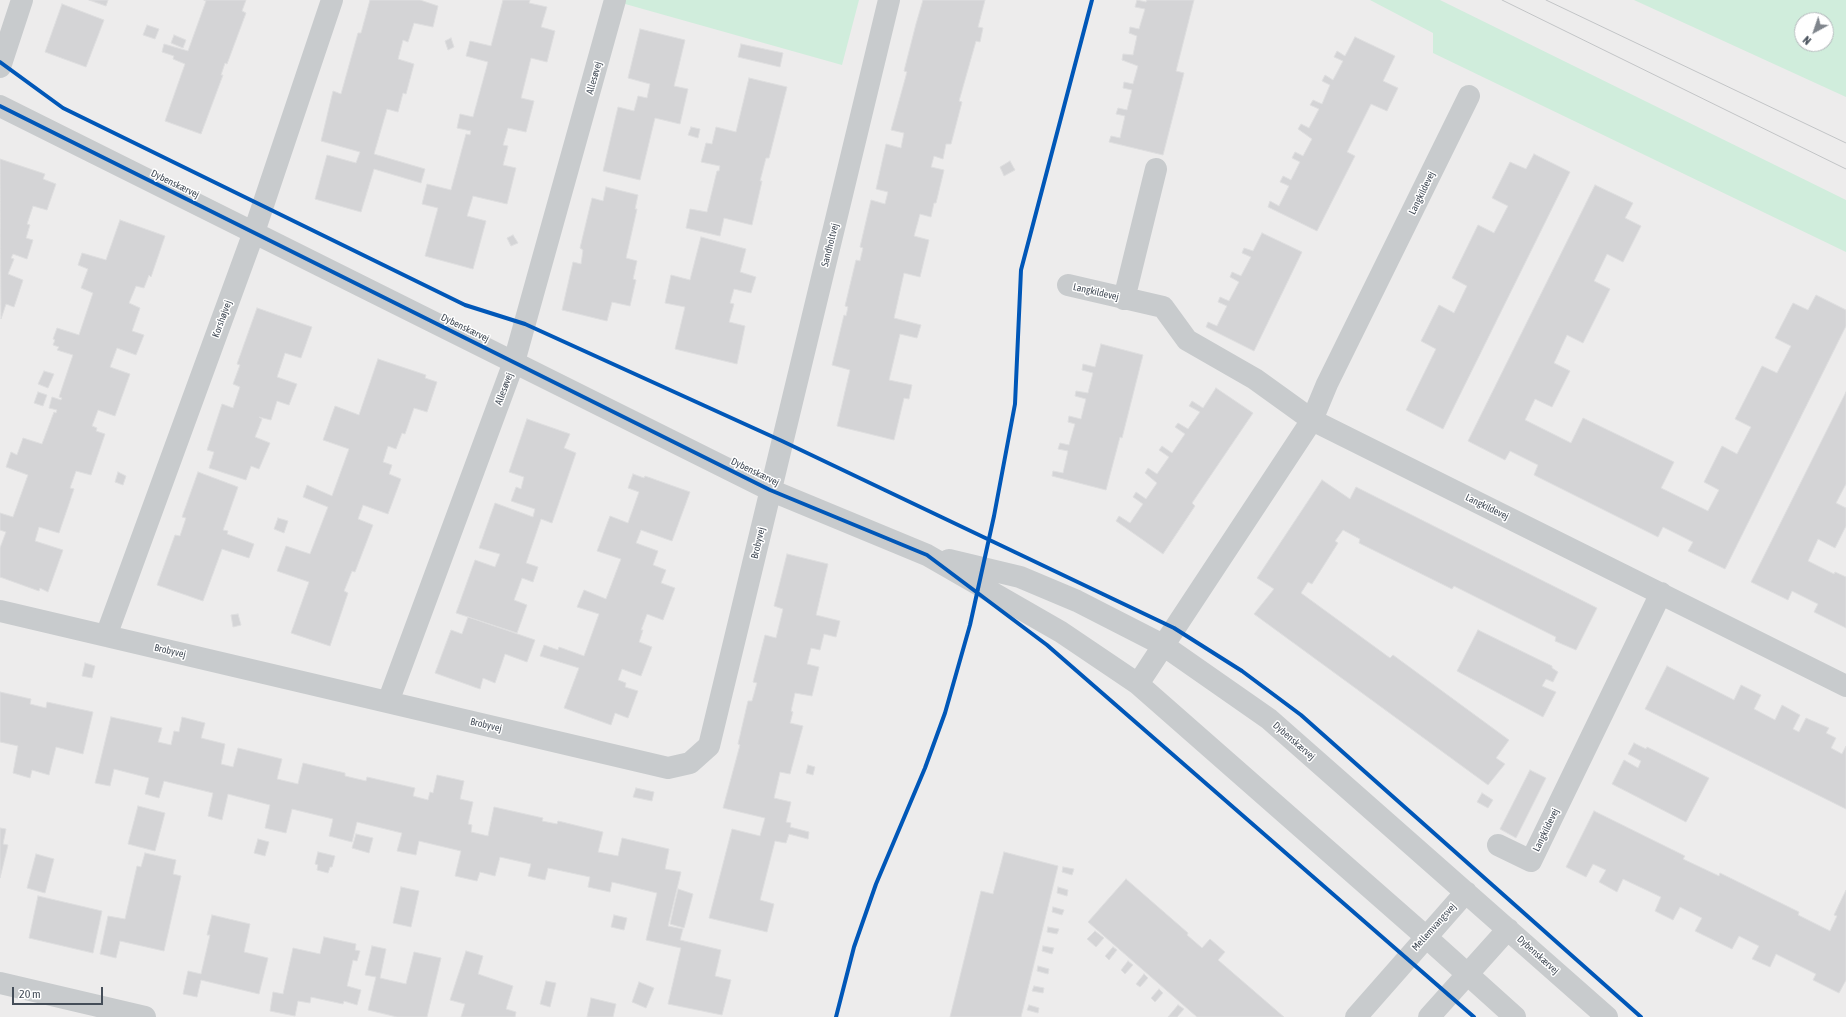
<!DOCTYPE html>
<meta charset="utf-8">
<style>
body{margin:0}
#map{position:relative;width:1846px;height:1017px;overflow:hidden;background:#edecec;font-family:"Asap Condensed",sans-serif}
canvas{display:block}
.north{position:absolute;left:1794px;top:12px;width:40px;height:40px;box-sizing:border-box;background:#fff;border:1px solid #b4b8bc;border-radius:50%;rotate:220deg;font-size:11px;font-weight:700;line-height:16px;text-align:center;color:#444d58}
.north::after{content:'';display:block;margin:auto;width:14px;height:18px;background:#7f858c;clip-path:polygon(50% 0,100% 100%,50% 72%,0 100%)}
.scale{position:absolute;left:12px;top:987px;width:91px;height:18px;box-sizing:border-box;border:2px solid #444d58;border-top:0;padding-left:5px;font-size:12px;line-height:14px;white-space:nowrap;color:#444d58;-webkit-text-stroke:3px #fff;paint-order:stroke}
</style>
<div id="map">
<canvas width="1846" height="1017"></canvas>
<div class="north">N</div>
<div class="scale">20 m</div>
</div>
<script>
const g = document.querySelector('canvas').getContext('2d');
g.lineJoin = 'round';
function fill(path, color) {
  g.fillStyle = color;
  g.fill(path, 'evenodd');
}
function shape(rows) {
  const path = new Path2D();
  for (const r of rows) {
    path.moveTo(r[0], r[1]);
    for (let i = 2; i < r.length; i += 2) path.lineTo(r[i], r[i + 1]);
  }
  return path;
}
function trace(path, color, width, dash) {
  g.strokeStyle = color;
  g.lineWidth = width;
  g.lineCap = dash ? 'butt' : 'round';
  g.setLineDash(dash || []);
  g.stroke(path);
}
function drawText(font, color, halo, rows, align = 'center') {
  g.font = font + ' "Asap Condensed",sans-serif';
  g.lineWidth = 3;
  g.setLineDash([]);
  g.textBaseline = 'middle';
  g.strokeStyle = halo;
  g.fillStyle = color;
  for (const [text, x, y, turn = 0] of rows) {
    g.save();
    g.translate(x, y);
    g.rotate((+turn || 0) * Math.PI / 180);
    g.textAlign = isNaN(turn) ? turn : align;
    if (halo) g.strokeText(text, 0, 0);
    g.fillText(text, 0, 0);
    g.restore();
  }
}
fill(shape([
 [611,0,859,0,842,65],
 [1370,0,1440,0,1846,200,1846,252,1433,53,1433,33],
 [1634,0,1846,0,1846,97],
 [1802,20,1826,20,1826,44,1802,44]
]), '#d0eddc');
const building = shape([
 [89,0,108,0,106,6,89,0],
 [204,0,246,0,242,11,246,13,227,64,225,63,221,75,223,75,201,134,165,121,185,64,173,59,174,56,162,52,164,44,188,51,206,1,204,0],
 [370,0,420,0,438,6,433,27,414,23,408,42,403,40,398,59,414,64,406,94,403,93,398,112,387,109,374,154,425,169,421,183,374,169,361,212,315,199,327,155,356,163,360,152,321,141,333,91,341,94,358,33,361,33,370,0],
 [503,0,530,0,529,3,547,7,541,27,555,31,547,62,531,58,521,98,534,101,526,132,508,128,503,145,508,146,503,165,516,168,507,204,473,196,467,216,486,221,473,269,425,256,438,208,422,204,427,184,451,190,466,134,470,135,471,131,457,128,460,114,473,117,488,62,466,56,470,41,491,46,503,0],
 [923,0,985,0,978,27,983,28,980,42,976,41,959,101,962,102,951,144,946,144,943,159,934,156,931,167,944,170,936,203,934,203,931,217,920,214,914,236,929,240,920,277,904,273,894,318,921,325,917,338,900,334,889,380,912,385,909,399,904,398,894,440,837,426,850,370,832,365,844,315,846,316,848,307,845,306,856,260,860,261,863,248,860,247,871,200,885,204,888,192,876,189,886,144,901,148,904,133,891,130,907,72,904,71,916,24,923,0],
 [1137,0,1146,2,1147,0,1194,0,1176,71,1184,73,1163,155,1109,142,1111,136,1120,138,1125,116,1116,114,1118,108,1127,110,1132,90,1123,88,1124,82,1133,84,1138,66,1122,60,1123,54,1133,55,1137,36,1129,33,1130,27,1139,29,1145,9,1135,7,1137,0],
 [62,4,104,20,86,67,45,52,62,4],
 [147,25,159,29,155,39,143,35,147,25],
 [640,29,685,40,674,86,688,89,680,124,655,118,640,180,603,171,618,107,634,111,638,96,647,98,650,84,628,78,640,29],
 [174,35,186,40,183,48,171,43,174,35],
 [1355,37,1395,56,1383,81,1398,88,1387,111,1371,104,1347,152,1355,156,1317,231,1268,207,1270,201,1279,206,1289,186,1280,182,1283,176,1291,180,1300,162,1292,158,1295,152,1303,156,1312,139,1298,129,1301,124,1309,128,1319,109,1310,105,1313,100,1322,104,1330,85,1322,81,1325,75,1333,80,1343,61,1334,57,1337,51,1345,56,1355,37],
 [451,38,454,47,448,50,445,41,451,38],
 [741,44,783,53,780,67,738,57,741,44],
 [749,78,787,87,769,158,766,158,760,181,762,181,752,225,724,218,720,236,686,228,690,209,707,212,717,171,719,171,720,166,701,162,706,143,712,144,716,127,736,132,749,78],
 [691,127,700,129,698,138,688,135,691,127],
 [1534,154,1570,172,1443,429,1406,410,1436,349,1421,341,1439,305,1454,313,1467,286,1452,278,1478,225,1494,233,1508,206,1492,198,1510,162,1526,169,1534,154],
 [0,159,45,174,43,179,56,184,47,210,33,206,27,224,30,225,26,238,33,240,27,259,13,254,11,258,14,259,8,274,23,280,14,307,6,304,1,319,0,159],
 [1010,161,1015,170,1004,176,1000,167,1010,161],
 [1595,185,1633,203,1625,218,1641,226,1623,262,1607,254,1594,281,1610,289,1583,343,1567,335,1554,363,1570,371,1552,407,1535,399,1525,420,1571,443,1583,418,1674,462,1661,488,1708,511,1719,490,1704,482,1722,446,1737,454,1751,427,1735,419,1762,366,1777,373,1791,346,1775,338,1793,303,1808,310,1816,295,1846,310,1846,326,1725,569,1688,551,1693,542,1663,527,1658,537,1534,475,1538,465,1510,451,1505,460,1468,441,1595,185],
 [606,187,638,195,635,209,637,209,626,258,637,261,633,279,636,280,630,306,612,302,607,321,562,310,573,262,581,264,583,250,580,248,592,198,603,201,606,187],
 [120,220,165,236,151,277,149,275,144,288,136,286,129,303,140,308,132,331,144,335,136,355,117,348,110,367,130,374,115,416,98,410,92,426,97,428,96,431,105,434,91,475,76,471,70,488,74,489,59,533,39,527,35,541,63,550,48,592,40,588,39,591,0,577,0,548,6,532,0,530,0,513,13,517,28,475,6,467,11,452,17,455,23,438,42,444,54,412,56,413,57,410,49,408,52,397,61,400,62,398,59,397,73,355,57,350,59,347,53,345,55,340,53,339,57,328,79,335,93,293,81,288,88,269,78,265,82,253,106,260,120,220],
 [1262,233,1302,252,1254,351,1206,327,1208,322,1217,326,1227,306,1218,302,1220,297,1229,301,1239,282,1230,277,1232,272,1241,276,1251,257,1242,253,1244,248,1253,251,1262,233],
 [513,235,518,243,511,246,507,238,513,235],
 [701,237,746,249,740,272,756,277,751,293,734,289,730,303,734,304,729,322,745,326,737,364,675,349,685,307,665,303,671,275,690,280,701,237],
 [257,308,312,327,301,358,285,353,277,377,297,384,289,405,277,401,271,420,259,417,262,419,255,437,270,443,259,469,251,466,246,480,209,468,214,452,207,450,222,404,233,408,240,387,233,384,240,365,237,364,257,308],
 [1101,344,1143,355,1122,438,1120,437,1106,490,1052,476,1053,471,1063,473,1068,451,1058,449,1060,443,1069,445,1075,424,1068,422,1069,416,1081,419,1086,399,1075,396,1076,391,1088,393,1093,373,1082,370,1083,364,1095,367,1101,344],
 [378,359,426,375,425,378,437,382,427,412,414,408,405,434,402,433,396,449,388,446,383,462,392,465,389,474,401,479,388,514,363,505,358,519,373,525,355,572,352,571,344,591,348,593,330,646,291,633,309,582,277,571,286,546,310,554,328,507,303,497,307,485,332,496,349,449,323,440,335,406,359,415,378,359],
 [44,371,54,374,48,388,38,384,44,371],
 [1216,388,1253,413,1192,503,1195,506,1163,554,1116,521,1119,516,1130,523,1143,504,1133,497,1136,492,1146,499,1157,483,1145,473,1148,468,1157,474,1169,457,1159,450,1162,446,1172,453,1185,434,1175,427,1178,423,1188,429,1200,412,1189,406,1192,401,1203,408,1216,388],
 [38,392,47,395,43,406,34,403,38,392],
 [1846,392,1846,484,1836,503,1846,508,1846,526,1835,548,1818,539,1808,561,1834,574,1835,572,1846,577,1846,628,1814,612,1818,604,1792,591,1788,600,1751,582,1846,392],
 [527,419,570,434,564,448,576,453,552,523,541,519,526,563,538,567,533,582,522,578,514,600,527,605,517,633,456,613,475,560,495,567,500,554,479,548,495,503,533,517,535,509,511,501,516,487,521,489,524,477,509,472,527,419],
 [118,472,126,476,123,485,115,482,118,472],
 [198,472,238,487,223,530,228,531,227,534,254,544,249,558,222,549,203,601,157,585,175,535,180,536,186,518,182,517,198,472],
 [633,474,644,478,645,476,690,492,672,541,641,530,636,543,658,551,653,565,666,570,661,583,675,588,663,620,647,614,641,630,643,630,639,642,652,647,641,676,622,669,618,680,626,683,625,687,638,691,628,718,615,713,611,725,564,708,579,668,540,656,544,645,558,650,559,647,584,656,599,614,577,607,584,590,606,599,621,559,597,551,610,516,628,523,639,492,628,488,633,474],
 [1322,480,1350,499,1356,487,1597,608,1576,650,1555,641,1556,637,1454,586,1452,589,1359,543,1360,539,1343,530,1335,541,1338,543,1312,584,1308,582,1301,593,1390,658,1393,655,1509,740,1496,758,1505,764,1488,785,1254,614,1274,589,1257,578,1322,480],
 [278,518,288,521,284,533,274,529,278,518],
 [787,554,828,564,816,615,840,621,836,637,824,634,820,650,811,648,807,664,819,667,812,696,795,693,791,711,793,712,790,723,803,726,790,774,780,772,774,798,791,802,786,822,791,823,790,827,809,832,808,839,789,834,786,843,775,841,760,900,774,904,767,932,709,918,732,829,760,836,765,818,723,808,740,745,738,744,748,701,752,701,757,683,753,682,765,635,776,638,783,609,774,606,787,554],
 [238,614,241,625,233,627,231,615,238,614],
 [468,617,535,640,527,662,505,654,495,683,483,678,480,689,435,673,451,630,462,634,468,617],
 [1478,630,1552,666,1552,668,1558,672,1553,682,1546,679,1542,686,1556,692,1543,717,1457,671,1478,630],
 [85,663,95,666,92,678,82,676,85,663],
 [1667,666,1734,700,1741,685,1761,695,1754,709,1775,720,1782,705,1800,715,1793,729,1799,732,1806,718,1829,728,1826,733,1836,738,1831,748,1842,754,1846,746,1846,809,1645,709,1667,666],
 [0,692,31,699,30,704,46,708,47,702,93,712,83,754,56,747,49,775,32,770,30,778,13,773,18,746,0,742,0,692],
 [111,717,162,728,158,742,171,745,174,731,179,732,182,717,205,723,201,738,225,744,221,764,233,767,238,748,282,759,277,779,298,784,303,763,345,773,345,776,366,781,367,777,415,788,413,796,428,800,430,792,433,793,437,775,464,781,460,799,473,802,468,824,472,825,471,832,488,836,494,807,543,818,542,821,557,824,558,821,603,832,598,852,618,856,622,838,669,849,665,869,681,872,668,926,683,929,680,940,721,950,715,976,731,980,722,1015,668,1004,681,948,646,940,657,893,612,882,610,892,588,887,590,877,548,868,545,880,528,876,531,864,500,857,495,876,480,872,477,881,455,876,461,851,419,841,416,855,397,851,402,833,357,822,352,842,329,836,333,819,292,809,286,833,265,828,270,805,228,794,222,820,208,816,213,793,164,781,159,798,145,794,149,778,114,769,110,786,95,783,111,717],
 [1634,743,1646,749,1647,747,1709,778,1686,822,1612,784,1624,760,1638,768,1641,761,1628,754,1634,743],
 [808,765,815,767,813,775,806,773,808,765],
 [1530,770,1546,778,1516,838,1500,829,1530,770],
 [636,788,654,792,652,801,633,797,636,788],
 [1482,793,1493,800,1488,808,1477,802,1482,793],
 [138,806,165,813,155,851,128,844,138,806],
 [1594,811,1685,856,1683,859,1719,876,1720,873,1799,912,1798,915,1830,931,1837,916,1834,915,1846,890,1846,980,1839,993,1813,980,1816,974,1776,954,1770,967,1752,959,1759,946,1739,936,1732,949,1695,931,1702,918,1680,907,1673,920,1655,911,1661,897,1623,879,1617,892,1599,882,1606,870,1593,864,1586,877,1566,867,1594,811],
 [0,828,6,829,3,844,8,845,0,878,0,828],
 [356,834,373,838,369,853,352,848,356,834],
 [258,839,269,842,265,856,254,853,258,839],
 [318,852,335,856,332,867,330,867,328,873,317,870,318,865,315,864,318,852],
 [1004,852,1058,866,1021,1017,950,1017,981,891,993,894,1004,852],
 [145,853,176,860,173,874,181,876,164,951,120,941,116,958,100,954,108,916,125,919,137,866,141,867,145,853],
 [36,854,54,859,45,893,27,888,36,854],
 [1063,867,1074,869,1072,875,1062,872,1063,867],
 [1126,879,1188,933,1187,935,1202,948,1210,939,1225,952,1218,960,1284,1017,1197,1017,1088,922,1126,879],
 [401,887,419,891,411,927,393,923,401,887],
 [1058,887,1068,890,1067,896,1057,893,1058,887],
 [678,889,693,894,684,928,670,924,678,889],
 [38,896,102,911,93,953,29,938,38,896],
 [1053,907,1064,910,1062,915,1052,912,1053,907],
 [212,915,250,924,244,952,268,958,259,994,201,980,197,997,183,994,188,971,201,974,210,935,207,935,212,915],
 [614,915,627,918,624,930,611,927,614,915],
 [1048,927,1059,929,1057,934,1047,932,1048,927],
 [1095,931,1104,938,1096,947,1087,939,1095,931],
 [324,937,356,944,355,950,360,951,357,961,353,960,347,986,361,990,357,1005,344,1001,343,1004,311,997,310,1003,298,1001,295,1016,270,1011,273,992,283,994,293,948,320,954,324,937],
 [372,946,386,949,380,978,406,984,414,952,441,958,427,1017,397,1017,368,1010,376,977,365,975,372,946],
 [1043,946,1054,948,1052,954,1042,951,1043,946],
 [1113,947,1117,950,1109,960,1105,956,1113,947],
 [466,951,483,956,478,974,513,986,506,1009,516,1012,515,1017,461,1017,465,1004,450,1000,466,951],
 [1128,961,1133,965,1125,974,1121,970,1128,961],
 [1038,966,1049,969,1048,974,1037,971,1038,966],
 [1144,974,1148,978,1140,987,1136,984,1144,974],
 [546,981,556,983,550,1007,540,1004,546,981],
 [639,982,654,988,646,1008,632,1002,639,982],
 [1034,986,1044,988,1043,993,1032,991,1034,986],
 [1159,989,1163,993,1155,1002,1151,998,1159,989],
 [591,998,616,1004,613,1017,587,1017,591,998],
 [1029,1005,1039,1008,1038,1013,1027,1010,1029,1005],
 [1178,1005,1184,1009,1177,1017,1168,1017,1178,1005]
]);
fill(building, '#d4d4d6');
trace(building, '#dededf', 1);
trace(shape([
 [0,67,22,0],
 [0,106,770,490,927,555,1061,632,1138,684,1425,936,1515,1017],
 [1068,285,1163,307,1187,340,1255,379,1312,420,1327,384,1469,96],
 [1124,299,1156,169],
 [949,560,1020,577,1077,601,1163,645,1269,719,1607,1017],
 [0,611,668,768,690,763,709,746,889,0],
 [106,636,254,232,332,0],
 [1138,684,1312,420,1846,686],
 [388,702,514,362,615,0],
 [1498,845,1531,861,1661,593],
 [0,983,145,1017],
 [1356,1017,1466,892],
 [1429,1017,1508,929]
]), '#c8cbcd', 22);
trace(shape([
 [1502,0,1846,169],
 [1546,0,1846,143]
]), '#c2c4c6', 1);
trace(shape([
 [0,62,63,108,465,305,525,324,782,441,1174,628,1242,671,1301,715,1641,1017],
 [0,106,770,490,927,555,1047,645,1474,1017],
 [836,1017,854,947,876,884,925,768,945,713,970,625,994,516,1015,404,1021,270,1092,0]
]), '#0057b8', 4);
drawText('10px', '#444d58', '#fff', [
 ["Allesøvej",594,78,-74],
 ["Dybenskærvej",175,184,26],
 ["Langkildevej",1422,193,-64],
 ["Sandholtvej",830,245,-76],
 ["Langkildevej",1096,292,13],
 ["Korshøjvej",222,319,-70],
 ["Dybenskærvej",465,328,26],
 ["Allesøvej",504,389,-69],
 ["Dybenskærvej",755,472,26],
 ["Langkildevej",1487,507,26],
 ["Brobyvej",758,543,-77],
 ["Brobyvej",170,651,13],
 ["Brobyvej",486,725,13],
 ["Dybenskærvej",1294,741,41],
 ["Langkildevej",1546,830,-64],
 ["Mellemvangsvej",1434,927,-48],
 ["Dybenskærvej",1538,955,42]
]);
</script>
